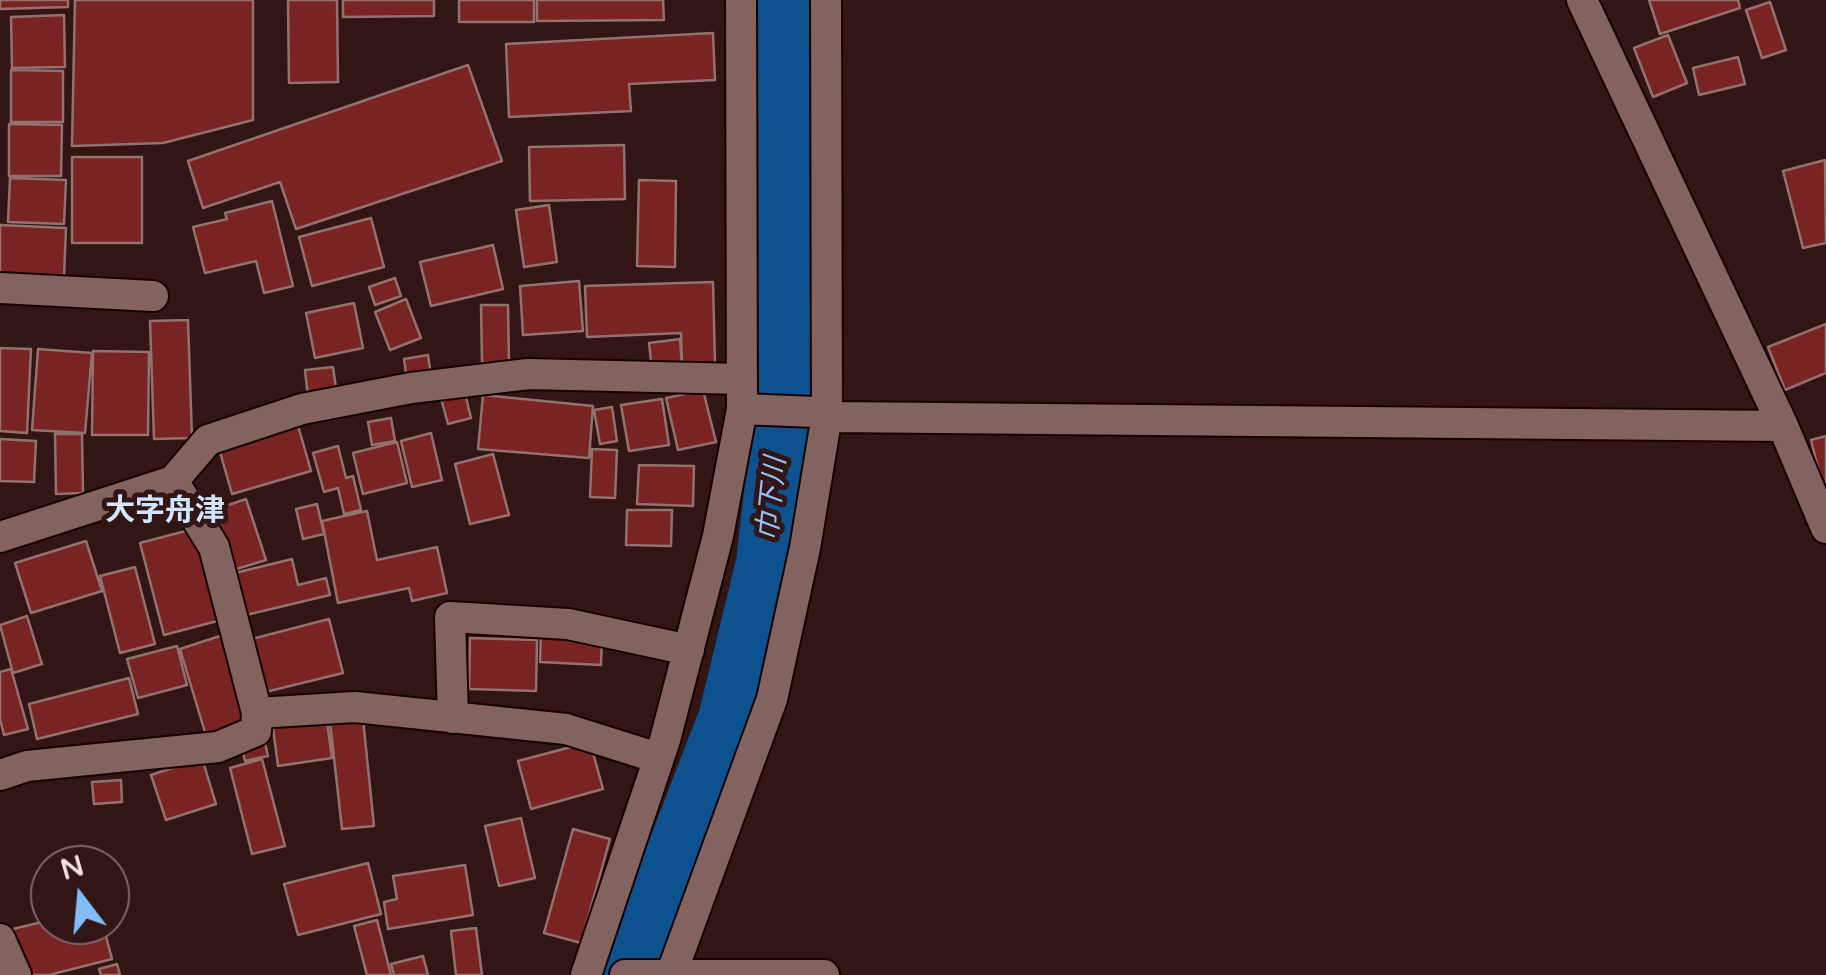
<!DOCTYPE html>
<meta charset="utf-8">
<style>
body{margin:0}
#map{position:relative;width:1826px;height:975px;overflow:hidden;background:#311615;font-family:"Varela Round",sans-serif}
canvas{display:block}
.north{position:absolute;left:30px;top:845px;width:100px;height:100px;box-sizing:border-box;background:#311615;border:2px solid #7f6766;border-radius:50%;rotate:344deg;font-size:28px;font-weight:700;line-height:40px;text-align:center;color:#f4e1df}
.north::after{content:'';display:block;margin:auto;width:35px;height:45px;background:#83bcfb;clip-path:polygon(50% 0,100% 100%,50% 72%,0 100%)}
</style>
<div id="map">
<canvas width="1826" height="975"></canvas>
<div class="north">N</div>
</div>
<script>
const g = document.querySelector('canvas').getContext('2d');
g.lineJoin = 'round';
function shape(rows) {
  const path = new Path2D();
  for (const r of rows) {
    path.moveTo(r[0], r[1]);
    for (let i = 2; i < r.length; i += 2) path.lineTo(r[i], r[i + 1]);
  }
  return path;
}
function trace(path, color, width, dash) {
  g.strokeStyle = color;
  g.lineWidth = width;
  g.lineCap = dash ? 'butt' : 'round';
  g.setLineDash(dash || []);
  g.stroke(path);
}
function fill(path, color) {
  g.fillStyle = color;
  g.fill(path, 'evenodd');
}
function drawText(font, color, halo, rows, align = 'center') {
  g.font = font + ' "Varela Round","Noto Sans JP",sans-serif';
  g.lineWidth = 10;
  g.setLineDash([]);
  g.textBaseline = 'middle';
  g.strokeStyle = halo;
  g.fillStyle = color;
  for (const [text, x, y, turn = 0] of rows) {
    g.save();
    g.translate(x, y);
    g.rotate((+turn || 0) * Math.PI / 180);
    g.textAlign = isNaN(turn) ? turn : align;
    if (halo) g.strokeText(text, 0, 0);
    g.fillText(text, 0, 0);
    g.restore();
  }
}
trace(shape([
 [629,975,728,719,766,563,782,422,783,0]
]), '#0d518e', 60);
const building = shape([
 [0,0,68,0,68,7,0,9,0,0],
 [75,0,253,0,253,120,163,143,72,146,75,0],
 [288,0,337,0,338,82,289,83,288,0],
 [343,0,434,0,434,16,343,17,343,0],
 [459,0,534,0,534,22,459,22,459,0],
 [537,0,663,0,664,20,537,21,537,0],
 [1649,0,1738,0,1740,8,1660,34,1649,0],
 [1770,2,1786,50,1762,58,1746,10,1770,2],
 [64,15,65,67,12,68,11,17,64,15],
 [713,33,715,80,629,84,631,111,509,117,506,44,713,33],
 [1668,35,1687,83,1653,97,1634,48,1668,35],
 [1738,57,1745,84,1699,95,1693,68,1738,57],
 [468,65,502,161,296,229,280,182,203,208,188,161,468,65],
 [11,70,63,71,63,122,11,122,11,70],
 [9,124,62,125,61,176,9,176,9,124],
 [624,145,625,199,530,201,529,147,624,145],
 [72,157,142,157,142,243,72,243,72,157],
 [1825,160,1826,243,1803,248,1783,171,1825,160],
 [10,178,66,180,64,224,8,222,10,178],
 [639,180,676,181,675,267,637,266,639,180],
 [272,201,293,286,264,293,256,261,205,273,193,227,227,219,225,213,272,201],
 [549,205,557,262,524,267,516,210,549,205],
 [371,218,384,267,312,286,299,237,371,218],
 [0,225,66,228,64,277,0,274,0,225],
 [493,245,503,289,431,306,420,262,493,245],
 [395,278,401,296,375,305,369,287,395,278],
 [579,281,583,331,523,335,520,286,579,281],
 [713,282,715,363,682,364,681,333,587,337,585,286,713,282],
 [406,299,421,338,390,350,375,312,406,299],
 [354,303,363,348,315,358,306,313,354,303],
 [481,305,508,305,509,363,482,363,481,305],
 [188,320,192,438,154,439,150,321,188,320],
 [1826,324,1826,373,1785,390,1768,347,1826,324],
 [680,339,682,367,652,370,649,343,680,339],
 [0,348,31,349,27,433,0,431,0,348],
 [38,349,92,353,85,433,32,430,38,349],
 [93,351,149,352,148,435,92,435,93,351],
 [428,355,431,376,407,380,404,359,428,355],
 [333,367,337,395,308,398,305,370,333,367],
 [464,389,471,418,448,424,440,395,464,389],
 [703,390,716,442,678,450,666,398,703,390],
 [483,395,593,406,589,458,478,449,483,395],
 [662,399,669,445,629,451,621,405,662,399],
 [612,407,617,441,600,444,594,410,612,407],
 [391,418,395,441,372,445,368,422,391,418],
 [297,422,311,471,232,494,218,445,297,422],
 [431,433,442,480,412,487,401,441,431,433],
 [55,434,82,434,83,493,56,494,55,434],
 [1826,436,1826,483,1822,484,1811,440,1826,436],
 [0,439,36,441,34,482,0,481,0,439],
 [397,442,407,483,363,494,353,453,397,442],
 [338,446,346,478,353,476,361,510,344,514,338,488,324,492,313,453,338,446],
 [592,449,617,450,615,498,590,497,592,449],
 [493,454,509,515,470,524,455,464,493,454],
 [639,465,694,466,693,506,637,504,639,465],
 [246,499,266,560,233,570,214,510,246,499],
 [317,504,324,534,303,539,296,509,317,504],
 [627,510,672,510,671,546,626,545,627,510],
 [367,511,377,560,437,547,447,593,412,601,409,588,338,603,322,521,367,511],
 [197,528,221,620,164,635,140,543,197,528],
 [86,541,102,591,31,613,15,563,86,541],
 [292,559,298,585,326,578,330,595,246,615,235,573,292,559],
 [135,567,155,644,120,653,100,576,135,567],
 [27,616,42,664,13,673,0,625,27,616],
 [329,619,343,673,257,694,244,641,329,619],
 [541,633,602,635,601,665,540,662,541,633],
 [226,634,253,724,207,739,180,649,226,634],
 [470,638,537,640,536,691,469,689,470,638],
 [177,646,187,685,138,698,127,659,177,646],
 [11,669,28,729,4,735,0,719,0,672,11,669],
 [129,678,138,714,37,739,29,704,129,678],
 [326,715,332,758,278,766,272,721,326,715],
 [363,719,374,826,342,829,330,722,363,719],
 [590,742,603,789,531,809,518,761,590,742],
 [265,743,268,756,245,761,242,749,265,743],
 [202,758,216,804,166,820,151,775,202,758],
 [262,759,285,846,252,854,230,768,262,759],
 [121,780,122,802,94,804,92,782,121,780],
 [521,818,535,878,499,886,485,826,521,818],
 [573,829,610,839,581,943,544,933,573,829],
 [368,863,381,914,298,935,284,884,368,863],
 [465,865,473,915,388,929,384,902,397,899,393,876,465,865],
 [50,920,50,925,103,925,112,959,49,975,25,975,13,929,50,920],
 [377,920,391,975,367,975,354,926,377,920],
 [476,928,482,975,456,975,451,931,476,928],
 [423,956,428,975,394,975,391,964,423,956],
 [117,964,120,975,101,975,99,969,117,964]
]);
fill(building, '#792323');
trace(building, '#93716e', 2.5);
const minor = shape([
 [1582,0,1783,426,1826,528],
 [0,288,153,296],
 [742,409,814,412,834,417,1783,426],
 [0,537,173,481,208,440,302,409,411,388,528,374,742,379],
 [257,713,355,707,566,729,658,758],
 [453,718,450,617,568,624,689,650],
 [0,775,27,766,218,747,256,731,257,713,214,547,173,481],
 [0,939,16,975],
 [586,975,665,740,718,536,742,409,741,0],
 [625,975,824,975],
 [671,975,772,699,805,548,827,415,826,0]
]);
trace(minor, '#170202', 34);
trace(minor, '#836360', 30);
drawText('italic 28px', '#94c2f7', '#311615', [
 ["巾下川",773,499,-84]
]);
drawText('bold 30px', '#d0e5fe', '#311615', [
 ["大字舟津",165,512]
]);
</script>
